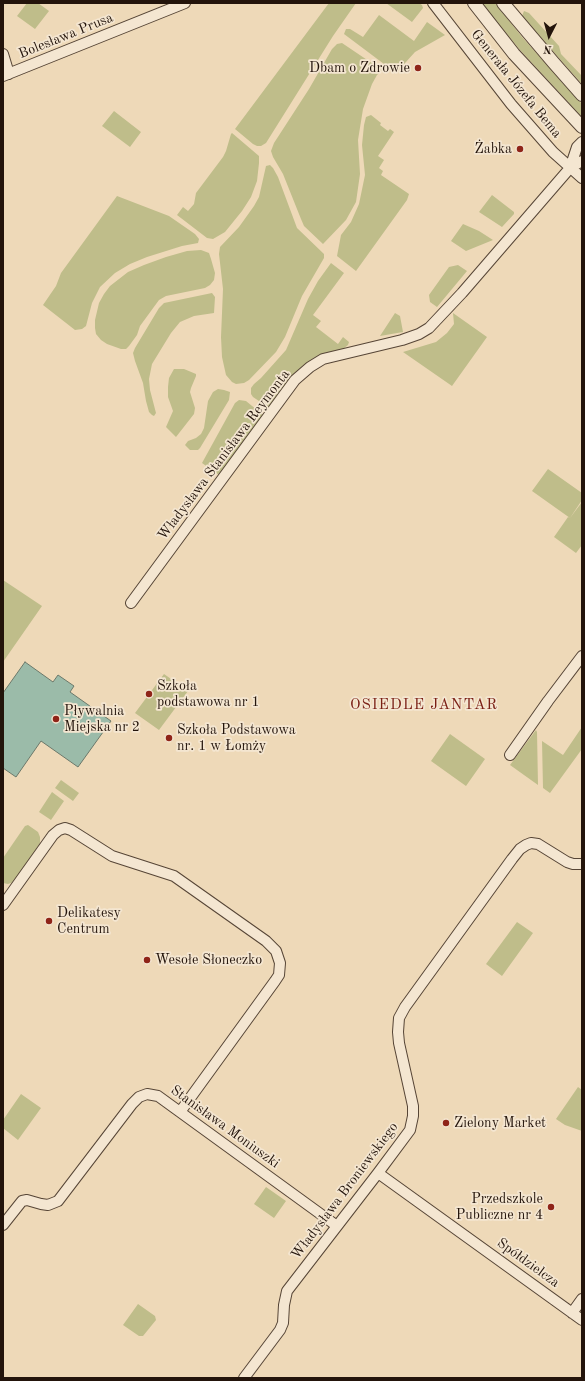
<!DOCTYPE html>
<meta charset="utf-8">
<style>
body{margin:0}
#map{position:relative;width:585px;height:1381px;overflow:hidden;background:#eed9b8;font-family:"Old Standard TT",serif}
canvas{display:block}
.frame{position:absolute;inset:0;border:4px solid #23140b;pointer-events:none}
.north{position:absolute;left:529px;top:16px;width:40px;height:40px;-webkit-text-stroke:3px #f4e6d1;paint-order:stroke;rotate:186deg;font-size:11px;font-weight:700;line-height:16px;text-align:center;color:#23140b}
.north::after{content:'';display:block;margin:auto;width:14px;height:18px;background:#23140b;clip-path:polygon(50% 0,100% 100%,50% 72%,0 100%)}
</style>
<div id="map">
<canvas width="585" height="1381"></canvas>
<div class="frame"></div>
<div class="north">N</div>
</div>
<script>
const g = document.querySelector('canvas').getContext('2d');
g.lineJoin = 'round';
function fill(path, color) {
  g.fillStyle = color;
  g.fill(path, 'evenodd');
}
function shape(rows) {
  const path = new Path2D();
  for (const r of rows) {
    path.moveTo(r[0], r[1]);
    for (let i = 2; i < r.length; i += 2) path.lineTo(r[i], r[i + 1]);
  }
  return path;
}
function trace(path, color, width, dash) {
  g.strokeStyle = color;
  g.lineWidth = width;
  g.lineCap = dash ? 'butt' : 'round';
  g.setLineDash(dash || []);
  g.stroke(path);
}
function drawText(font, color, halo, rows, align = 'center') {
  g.font = font + ' "Old Standard TT",serif';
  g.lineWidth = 3.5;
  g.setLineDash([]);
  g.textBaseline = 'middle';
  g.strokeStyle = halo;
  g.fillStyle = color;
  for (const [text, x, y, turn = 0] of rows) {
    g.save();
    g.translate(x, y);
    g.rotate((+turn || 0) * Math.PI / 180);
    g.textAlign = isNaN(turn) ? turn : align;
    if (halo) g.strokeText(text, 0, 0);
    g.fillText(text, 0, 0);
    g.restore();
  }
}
fill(shape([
 [27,3,38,3,49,11,35,29,17,16],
 [329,3,356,3,333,36,266,143,261,146,257,146,253,144,235,129],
 [386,3,419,3,422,5,423,8,412,22],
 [481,3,495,3,522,37,582,104,582,117,520,50],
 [524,11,529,13,559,46,561,54,582,76,582,84,525,20,522,16],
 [379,15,414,41,427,22,445,35,415,52,396,73,344,34,346,29,350,29,363,37],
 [342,43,382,70,377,75,372,84,363,109,358,140,360,174,356,202,346,220,323,244,304,226,301,219,283,174,273,157,271,151,274,143,309,89,332,49,337,44],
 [114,111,141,132,130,147,102,126],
 [371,115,381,123,380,125,388,131,390,129,394,132,378,156,384,160,379,168,383,171,381,175,409,194,407,200,356,271,337,256,341,235,351,222,359,204,365,175,362,145,364,125,366,117],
 [232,133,259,156,259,163,257,181,251,197,242,211,225,232,213,239,207,238,177,215,183,207,188,211,194,204,196,193,223,157,226,151,231,134],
 [270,165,273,168,278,177,297,228,324,254,324,258,302,296,285,337,276,352,249,380,244,383,236,384,232,382,226,375,222,357,221,337,223,289,219,254,220,247,239,227,254,206,259,197,266,166],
 [492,195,514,212,514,214,502,227,479,212],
 [117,196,169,216,195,234,199,239,198,243,182,246,147,257,130,264,115,273,100,287,92,303,86,326,82,329,75,330,43,305,56,286,61,273],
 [463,224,479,231,493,240,466,251,451,241],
 [201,250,209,253,211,259,215,273,214,280,210,285,205,288,166,296,159,300,140,326,137,335,129,346,126,349,121,349,107,344,101,340,96,334,95,328,95,320,99,303,104,294,110,286,128,272,144,265,166,257,187,251],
 [331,263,344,273,313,315,321,321,316,327,338,344,343,337,349,342,348,345,343,349,325,353,314,358,304,365,292,376,268,407,253,397,251,394,251,388,254,384,261,378,286,350,308,299,318,281],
 [458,265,467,271,437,307,430,302,429,295,449,267],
 [212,293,215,297,214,313,194,316,180,322,171,333,152,364,149,379,150,390,156,413,154,416,152,415,149,412,146,401,143,383,135,361,133,353,135,348,159,308,164,303],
 [395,313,400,316,403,332,380,336],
 [453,313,487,337,452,386,403,352,436,342,447,333,454,324],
 [174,369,184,369,196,374,196,376,191,388,190,392,195,408,194,414,176,437,166,427,173,411,168,397,168,387,169,378],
 [218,389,224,390,230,392,229,400,200,448,198,450,190,450,185,445,188,441,196,438,201,434,204,428,208,401,213,392],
 [239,400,246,401,263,415,219,475,202,463,235,403],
 [548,469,582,493,582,500,570,518,532,491],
 [582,502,582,545,576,553,554,537,568,517,570,518],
 [3,580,42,606,3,662],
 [164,674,188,691,159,730,135,713],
 [582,727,582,749,550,793,543,788,542,741,563,755],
 [536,730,537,732,538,785,510,765],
 [450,734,485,759,466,786,431,761],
 [61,780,79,793,73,801,55,788],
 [52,792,64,801,51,820,39,812],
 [28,825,38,832,40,837,40,843,14,882,8,884,3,883,3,858,25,826],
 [517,922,533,933,502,976,486,964],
 [578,1087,582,1090,582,1131,565,1125,556,1119],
 [21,1094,41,1108,18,1140,3,1128,3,1120],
 [266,1187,286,1201,274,1218,254,1204],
 [138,1304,155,1316,156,1320,143,1336,139,1336,123,1325]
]), '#bfbd8a');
const water = shape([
 [25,662,53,682,58,675,74,686,70,692,111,721,78,767,41,741,16,777,3,768,3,693,25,662]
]);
fill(water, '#9bbba9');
trace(water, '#6b786a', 1);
const minor = shape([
 [433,3,511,104,553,152,582,178],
 [3,54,9,74],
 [3,76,185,3],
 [570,168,577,147,582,142],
 [131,603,295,380,310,367,323,359,402,340,419,334,429,328,462,293,570,168,582,161],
 [510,755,548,701,582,656],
 [3,905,53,835,59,830,65,828,71,830,112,856,174,876,266,941,276,951,280,963,279,975,275,981,180,1112],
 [378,1173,582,1320],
 [3,1225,22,1201,27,1200,41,1204,48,1205,58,1201,132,1104,139,1097,147,1094,158,1096,337,1226],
 [572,1313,582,1299],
 [244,1378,280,1330,283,1323,284,1305,287,1291,378,1173,410,1130,413,1116,413,1106,399,1043,398,1032,399,1018,405,1007,512,859,520,849,526,845,531,843,538,844,567,862,573,864,582,864]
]);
const tertiary = shape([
 [474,3,514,54,582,127],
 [503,3,553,62,582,95]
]);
trace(minor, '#564536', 12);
trace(tertiary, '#564536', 14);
trace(minor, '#f4e6d1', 10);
trace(tertiary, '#f4e6d1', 12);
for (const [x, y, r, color] of [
 [418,68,4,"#8f2418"],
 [520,149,4,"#8f2418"],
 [149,694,4,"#8f2418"],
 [56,719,4,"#8f2418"],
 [169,738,4,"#8f2418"],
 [49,921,4,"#8f2418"],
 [147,960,4,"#8f2418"],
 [446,1123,4,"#8f2418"],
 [551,1207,4,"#8f2418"]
]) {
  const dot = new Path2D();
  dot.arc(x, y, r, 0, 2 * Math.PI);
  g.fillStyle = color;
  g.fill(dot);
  trace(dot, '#f4e6d1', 1.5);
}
drawText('14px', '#23140b', '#f4e6d1', [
 ["Bolesława Prusa",66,36,-22],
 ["Generała Józefa Bema",516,84,51],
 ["Władysława Stanisława Reymonta",224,455,-53],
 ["Stanisława Moniuszki",225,1127,36],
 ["Władysława Broniewskiego",345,1191,-53],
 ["Spółdzielcza",528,1263,36]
]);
drawText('14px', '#23140b', '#f4e6d1', [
 ["Dbam o Zdrowie",410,68,"right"],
 ["Żabka",512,149,"right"],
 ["Szkoła",157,686],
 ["podstawowa nr 1",157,702],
 ["Pływalnia",64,711],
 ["Miejska nr 2",64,727],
 ["Szkoła Podstawowa",177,730],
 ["nr. 1 w Łomży",177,746],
 ["Delikatesy",57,913],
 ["Centrum",57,929],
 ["Wesołe Słoneczko",155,960],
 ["Zielony Market",454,1123],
 ["Przedszkole",543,1199,"right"],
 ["Publiczne nr 4",543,1215,"right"]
], 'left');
g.letterSpacing = '1px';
drawText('15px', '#7a1f14', '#f4e6d1', [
 ["OSIEDLE JANTAR",424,705]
]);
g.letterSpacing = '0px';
</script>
